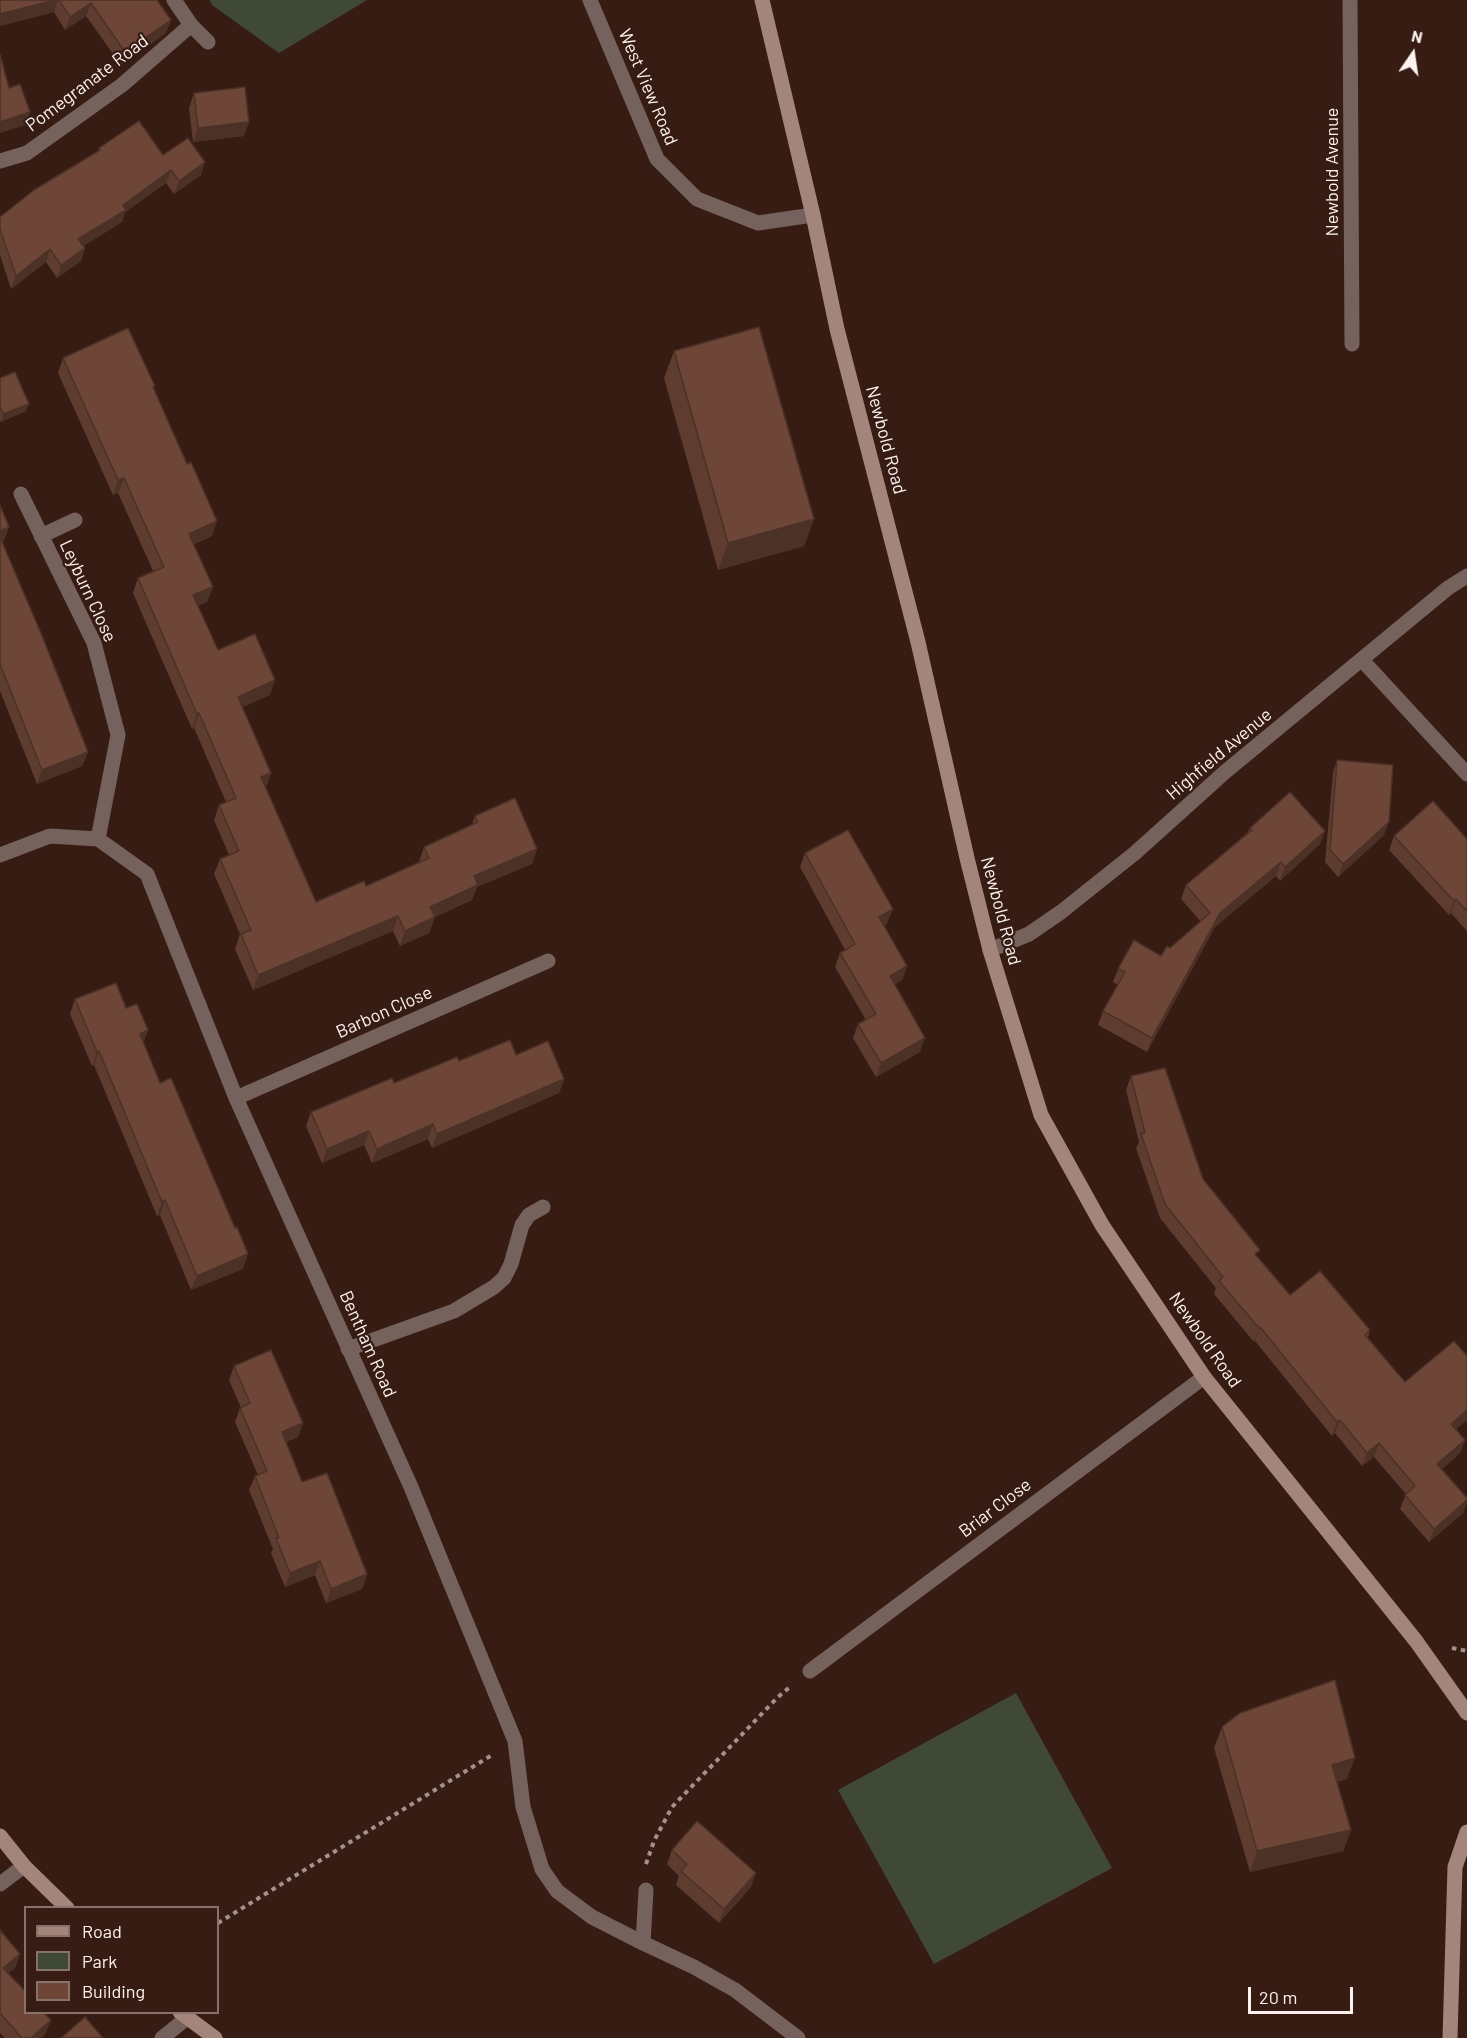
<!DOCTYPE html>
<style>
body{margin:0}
#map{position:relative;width:1467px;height:2038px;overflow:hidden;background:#361c13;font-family:Barlow,sans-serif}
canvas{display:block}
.legend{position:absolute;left:24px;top:1906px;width:195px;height:108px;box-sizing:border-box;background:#361c13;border:2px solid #86726b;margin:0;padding:8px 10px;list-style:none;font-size:18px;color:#fdf2ef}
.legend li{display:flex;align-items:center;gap:12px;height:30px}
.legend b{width:30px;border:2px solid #86726b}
.north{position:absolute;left:1383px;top:24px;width:60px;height:60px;-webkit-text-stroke:4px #361c13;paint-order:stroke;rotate:13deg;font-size:16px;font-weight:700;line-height:24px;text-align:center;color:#fdf2ef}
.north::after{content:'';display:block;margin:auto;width:21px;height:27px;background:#fdf2ef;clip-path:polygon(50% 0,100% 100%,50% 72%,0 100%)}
.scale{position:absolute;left:1248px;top:1987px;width:105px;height:27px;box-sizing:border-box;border:3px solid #fdf2ef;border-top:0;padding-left:8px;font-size:18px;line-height:21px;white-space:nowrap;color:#fdf2ef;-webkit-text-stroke:4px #361c13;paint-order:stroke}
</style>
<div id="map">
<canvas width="1467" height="2038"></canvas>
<ul class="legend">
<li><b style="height:8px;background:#a4857c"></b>Road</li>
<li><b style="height:16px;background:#404935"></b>Park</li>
<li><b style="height:16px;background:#6d4638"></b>Building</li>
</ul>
<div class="north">N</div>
<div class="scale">20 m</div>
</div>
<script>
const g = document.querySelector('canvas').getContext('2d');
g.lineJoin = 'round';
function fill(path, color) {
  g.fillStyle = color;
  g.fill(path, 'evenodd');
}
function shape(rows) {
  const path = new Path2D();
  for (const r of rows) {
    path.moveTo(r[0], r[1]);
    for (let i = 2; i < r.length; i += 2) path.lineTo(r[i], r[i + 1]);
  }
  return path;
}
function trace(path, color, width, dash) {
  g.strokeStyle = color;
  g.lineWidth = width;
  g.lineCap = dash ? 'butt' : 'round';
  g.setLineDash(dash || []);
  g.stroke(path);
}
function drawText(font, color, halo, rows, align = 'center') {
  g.font = font + ' Barlow,sans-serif';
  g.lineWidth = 4.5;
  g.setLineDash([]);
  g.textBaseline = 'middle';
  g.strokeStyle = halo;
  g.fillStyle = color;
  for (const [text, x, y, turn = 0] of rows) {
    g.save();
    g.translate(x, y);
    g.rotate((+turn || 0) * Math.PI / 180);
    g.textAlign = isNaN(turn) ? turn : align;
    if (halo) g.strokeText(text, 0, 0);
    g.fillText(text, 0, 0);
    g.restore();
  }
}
fill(shape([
 [210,0,367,0,279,53,212,5],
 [1016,1693,1112,1868,934,1964,838,1790]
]), '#404935');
trace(shape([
 [1452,1648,1467,1651],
 [646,1864,654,1841,672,1807,778,1697,791,1686],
 [218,1923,492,1755]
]), '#a3918b', 4, [4.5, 4.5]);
trace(shape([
 [348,1349,454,1311,494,1287,504,1278,511,1264,522,1225,529,1215,543,1207],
 [162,2038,187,2018]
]), '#75625c', 15);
trace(shape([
 [174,0,191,25,208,42],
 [590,0,657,159,697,199,758,223,813,215],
 [1350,0,1352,344],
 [0,161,27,153,122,85,191,25],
 [21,494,94,643,118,735,98,839],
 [41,536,75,520],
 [1362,660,1467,774],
 [0,855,50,836,98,839,147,874,236,1098,411,1487,515,1741,523,1807,542,1869,557,1891,592,1917,643,1943,646,1890],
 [990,950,1029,934,1061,912,1135,853,1225,772,1448,588,1467,576],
 [236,1098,548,961],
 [810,1671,1204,1377],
 [0,1884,24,1866],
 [643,1943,694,1967,735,1990,798,2038]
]), '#75625c', 15);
trace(shape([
 [762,0,813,215,837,329,918,642,967,858,990,950,1041,1115,1102,1225,1204,1377,1416,1641,1467,1713],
 [0,1836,24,1866,67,1908],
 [180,2012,215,2038],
 [1450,2038,1455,1867,1467,1832]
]), '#a4857c', 15);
fill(shape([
 [0,0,157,0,171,20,166,33,121,65,86,16,65,30,54,12,0,26],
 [194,93,244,136,193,142,189,108],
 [99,148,163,155,201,175,174,194,166,183,125,212,122,222,83,246,85,248,81,261,57,278,46,262,11,289,0,255,0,217,98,151],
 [674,351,814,519,804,546,718,570,664,378],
 [63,358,154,389,212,536,194,544,213,587,207,602,198,606,218,650,270,695,242,707,271,773,266,787,316,902,366,886,419,862,424,847,472,825,475,816,537,849,532,864,477,887,472,900,435,917,429,933,400,946,393,931,253,990,235,949,240,934,214,874,220,859,229,855,214,820,219,805,226,802,194,728,192,729,133,593,138,578,153,571,118,493,113,495,58,373],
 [0,378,26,411,1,422,0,420],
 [0,505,4,541,2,542,88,752,82,766,37,784,0,691],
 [1337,760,1384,835,1338,877,1325,862,1333,773],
 [1250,828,1325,831,1320,844,1280,881,1276,876,1215,927,1147,1052,1098,1025,1103,1011,1118,985,1113,982,1118,969,1161,956,1201,922,1181,899,1186,885,1248,832],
 [1394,836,1467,839,1467,931,1451,913,1449,915,1389,850],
 [805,853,887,924,884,926,907,966,902,980,895,984,920,1052,876,1077,853,1038,858,1024,866,1020,835,967,840,953,845,950,800,867],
 [75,999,126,1008,144,1043,160,1083,243,1269,191,1290,160,1215,157,1216,94,1065,92,1066,70,1014],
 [516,1055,564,1079,559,1093,432,1148,428,1139,372,1163,364,1145,322,1163,306,1126,311,1112,459,1061],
 [1131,1076,1257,1256,1290,1295,1370,1330,1368,1338,1405,1382,1467,1356,1467,1420,1456,1429,1465,1440,1460,1453,1442,1469,1467,1498,1467,1502,1463,1513,1429,1542,1400,1509,1406,1494,1374,1457,1362,1466,1335,1433,1332,1436,1255,1341,1254,1342,1214,1294,1216,1288,1160,1218,1136,1148,1139,1142,1126,1090],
 [234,1366,303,1423,298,1437,286,1442,302,1482,367,1574,362,1589,326,1603,315,1575,285,1587,271,1553,273,1549,249,1490,255,1476,258,1475,235,1422,240,1408,241,1408,229,1380],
 [1222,1727,1347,1779,1337,1782,1351,1830,1343,1851,1250,1872,1214,1748],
 [672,1850,751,1887,719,1923,676,1885,679,1876,667,1864],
 [0,1930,20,1954,15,1968,8,1973,51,2020,45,2034,42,2038,5,2038,0,2033]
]), '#5e3c30');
fill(shape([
 [55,0,58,0,54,12,0,26,0,14],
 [91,3,86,16,65,30,70,17],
 [171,20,166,33,121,65,125,52],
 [30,112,26,125,0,133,0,122],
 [249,122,244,136,193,142,198,128],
 [205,162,201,175,174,194,179,181],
 [171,170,166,183,125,212,122,222,74,252,78,239,123,205],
 [85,248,81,261,57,278,61,265],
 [50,249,46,262,11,289,16,276],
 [29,404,26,411,1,422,3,414],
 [124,478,118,493,113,495,118,480],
 [814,519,804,546,718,570,728,543],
 [217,521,212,536,184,549,189,534],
 [9,527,4,541,0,543,0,531],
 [213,587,207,602,188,610,193,595],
 [275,680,270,695,232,712,238,697],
 [199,713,194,728,192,729,197,714],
 [88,752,82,766,37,784,42,770],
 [271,773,265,788,261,777],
 [1389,822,1384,835,1338,877,1343,864],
 [1325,831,1320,844,1280,881,1285,867],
 [537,849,532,864,477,887,472,900,424,922,430,907,474,876],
 [1281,862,1276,876,1215,927,1147,1052,1152,1038,1220,913],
 [1456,899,1451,913,1449,915,1454,901],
 [893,909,887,924,874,931,879,917],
 [398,916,393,931,253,990,258,975],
 [435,917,429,933,400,946,405,931],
 [907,966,902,980,885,990,890,976],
 [148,1030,143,1044,140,1034],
 [925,1038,920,1052,876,1077,881,1063],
 [99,1051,94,1065,92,1066,97,1052],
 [564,1079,559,1093,432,1148,437,1134],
 [433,1124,428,1139,372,1163,377,1149],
 [369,1131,364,1145,322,1163,327,1149],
 [165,1200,160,1215,157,1216,162,1202],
 [248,1254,243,1269,191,1290,197,1276],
 [1260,1327,1255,1341,1254,1342,1259,1328],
 [1467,1410,1467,1420,1446,1438,1451,1424],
 [1340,1420,1335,1433,1332,1436,1337,1422],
 [303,1423,298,1437,277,1446,282,1432],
 [1465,1440,1460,1453,1432,1478,1437,1464],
 [1379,1443,1374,1457,1362,1466,1367,1453],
 [1467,1500,1463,1513,1429,1542,1434,1529],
 [320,1561,315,1575,285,1587,290,1573],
 [367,1574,362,1589,326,1603,331,1589],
 [1355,1758,1347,1779,1324,1786,1332,1765],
 [1351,1830,1343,1851,1250,1872,1257,1851],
 [756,1873,751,1887,719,1923,724,1909],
 [20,1954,15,1968,0,1980,3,1968],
 [51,2020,45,2034,42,2038,31,2038]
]), '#4c3127');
const building = shape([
 [0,0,55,0,0,14,0,0],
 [59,0,157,0,171,20,125,52,91,3,70,17,59,0],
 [0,54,9,88,20,84,30,112,0,122,0,54],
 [245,87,249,122,198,128,194,93,245,87],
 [139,121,163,155,188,138,205,162,179,181,171,170,123,205,126,210,78,239,85,248,61,265,50,249,16,276,0,229,0,217,34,190,100,150,99,148,139,121],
 [759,327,814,519,728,543,674,351,759,327],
 [128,328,155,386,153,387,187,464,191,462,217,521,189,534,213,587,193,595,218,650,255,634,275,680,238,697,271,773,261,777,316,902,364,881,366,886,429,858,424,847,478,822,475,816,515,798,537,849,474,876,478,885,430,907,435,917,405,931,398,916,258,975,241,934,251,930,220,859,239,851,219,805,236,798,199,713,197,714,138,578,164,567,124,478,118,480,63,358,128,328],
 [15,372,29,404,3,414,0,407,0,378,15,372],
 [0,505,9,527,0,531,0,505],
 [0,537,43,638,88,752,42,770,0,664,0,537],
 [1337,760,1393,765,1389,822,1343,864,1330,850,1337,760],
 [1290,792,1325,831,1285,867,1281,862,1220,913,1152,1038,1103,1011,1125,972,1118,969,1134,940,1161,956,1167,946,1170,948,1210,913,1186,885,1252,830,1250,828,1290,792],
 [1433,801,1467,839,1467,911,1456,899,1454,901,1394,836,1433,801],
 [848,830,893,909,879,917,907,966,890,976,925,1038,881,1063,858,1024,876,1014,840,953,855,944,805,853,848,830],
 [116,983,126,1008,137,1004,148,1030,140,1034,160,1083,171,1078,235,1228,237,1227,248,1254,197,1276,165,1200,162,1202,99,1051,97,1052,75,999,116,983],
 [510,1040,516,1055,548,1041,564,1079,437,1134,433,1124,377,1149,369,1131,327,1149,311,1112,392,1078,394,1083,457,1057,459,1061,510,1040],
 [1165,1068,1203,1179,1260,1250,1255,1254,1290,1295,1320,1271,1370,1330,1365,1335,1405,1382,1454,1341,1467,1356,1467,1410,1451,1424,1465,1440,1437,1464,1467,1498,1467,1500,1434,1529,1405,1495,1415,1486,1379,1443,1367,1453,1340,1420,1337,1422,1260,1327,1259,1328,1219,1281,1223,1277,1165,1204,1141,1134,1145,1133,1131,1076,1165,1068],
 [271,1350,303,1423,282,1432,302,1482,327,1473,367,1574,331,1589,320,1561,290,1573,276,1538,279,1538,255,1476,267,1471,240,1408,250,1403,234,1366,271,1350],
 [1335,1680,1355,1758,1332,1765,1351,1830,1257,1851,1222,1727,1240,1713,1335,1680],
 [697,1821,756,1873,724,1909,681,1871,687,1864,672,1850,697,1821],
 [0,1930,20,1954,3,1968,26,1992,26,2013,44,2013,51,2020,31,2038,22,2038,0,2013,0,1930],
 [85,2017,103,2038,61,2038,85,2017]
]);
fill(building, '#6d4638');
trace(building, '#4c3127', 1.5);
drawText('18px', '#fdf2ef', '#361c13', [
 ["Pomegranate Road",87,83,-37],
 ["West View Road",648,87,67],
 ["Newbold Avenue",1332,172,-90],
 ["Newbold Road",886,440,75],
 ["Leyburn Close",88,591,65],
 ["Highfield Avenue",1219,754,-40],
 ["Newbold Road",1001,911,75],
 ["Barbon Close",384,1012,-24],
 ["Newbold Road",1205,1340,55],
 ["Bentham Road",368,1344,66],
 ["Briar Close",995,1508,-37]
]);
</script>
